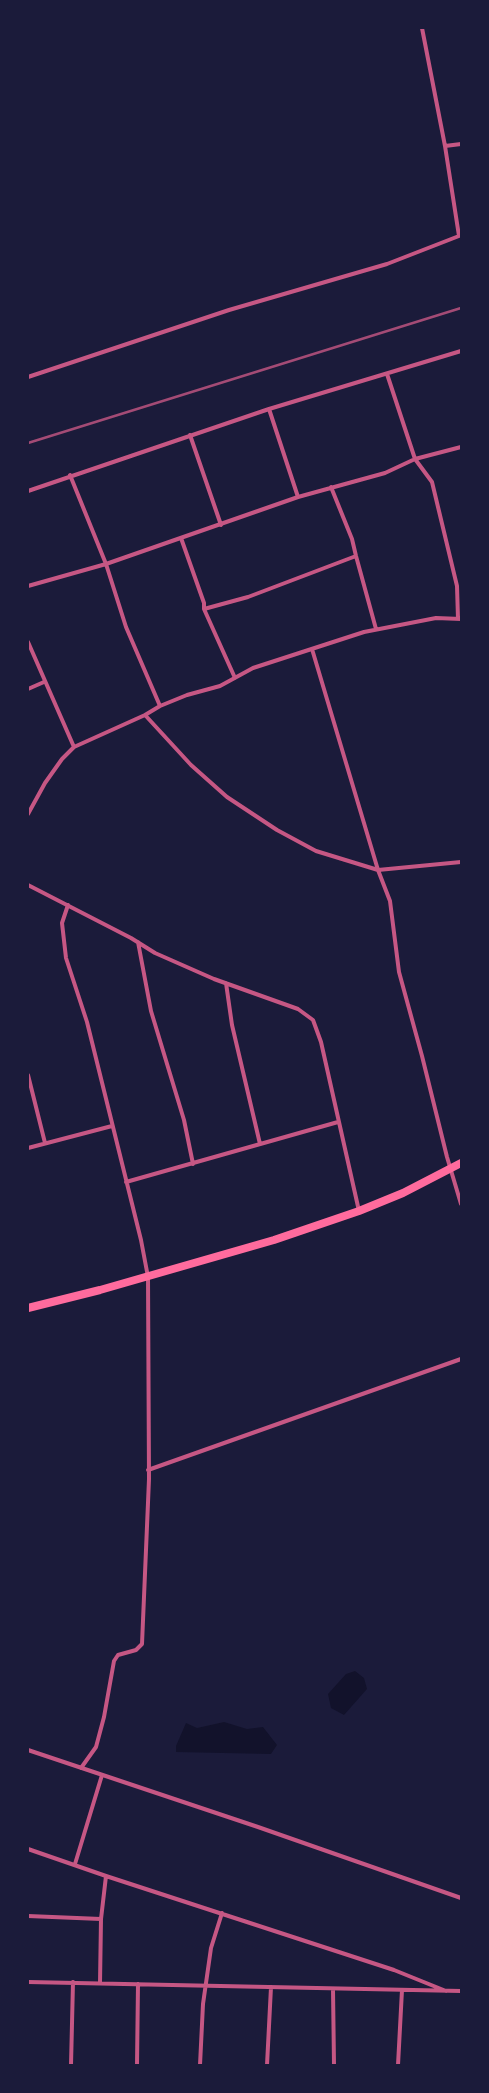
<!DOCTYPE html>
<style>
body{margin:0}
#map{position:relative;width:489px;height:2093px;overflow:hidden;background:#1b1b3a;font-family:Manrope,sans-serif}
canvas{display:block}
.frame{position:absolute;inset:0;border:29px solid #1b1b3a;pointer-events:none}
</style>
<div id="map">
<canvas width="489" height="2093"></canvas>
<div class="frame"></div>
</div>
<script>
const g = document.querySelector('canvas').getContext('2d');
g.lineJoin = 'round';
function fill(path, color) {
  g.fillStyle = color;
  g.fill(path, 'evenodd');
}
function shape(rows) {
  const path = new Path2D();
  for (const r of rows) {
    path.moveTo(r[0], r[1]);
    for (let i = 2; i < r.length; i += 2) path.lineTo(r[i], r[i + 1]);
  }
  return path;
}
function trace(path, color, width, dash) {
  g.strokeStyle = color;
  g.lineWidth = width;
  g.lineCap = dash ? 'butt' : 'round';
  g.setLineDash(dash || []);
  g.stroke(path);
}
fill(shape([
 [355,1671,364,1678,367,1689,344,1715,331,1708,328,1694,346,1674],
 [224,1722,247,1729,263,1727,277,1745,271,1754,176,1752,176,1746,186,1723,197,1728]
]), '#12122b');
trace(shape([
 [445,146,461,144],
 [387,374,415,459,432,482,457,586,458,619],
 [28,377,229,310,387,264,459,236,445,146,422,28],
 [269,409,298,497],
 [190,435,221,525],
 [70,475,106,564,126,627,160,706],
 [331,487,352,539,356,556,376,629],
 [28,491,269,409,461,351],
 [181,538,204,603,204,609,235,678],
 [28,586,106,564,298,497,385,473,415,459,461,447],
 [204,609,248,597,356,556],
 [28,642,74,747],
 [312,649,378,870,390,901,399,972,422,1056,447,1157,461,1204],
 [28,689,44,682],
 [145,715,191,765,227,797,277,830,316,851,378,870,461,862],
 [28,814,45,783,62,759,74,747,145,715,160,706,187,695,220,686,253,668,364,632,436,618,461,619],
 [28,885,131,938,155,953,214,979,298,1009,313,1020,321,1042,359,1211],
 [68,905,62,923,66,958,87,1022,141,1240,148,1277,149,1479,142,1644,136,1650,118,1655,114,1661,104,1717,96,1747,81,1768],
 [138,942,151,1011,184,1120,193,1164],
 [226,983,232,1025,260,1144],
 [28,1075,45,1143],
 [28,1148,112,1126],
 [126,1182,338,1122],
 [148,1470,461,1359],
 [28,1750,258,1827,461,1898],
 [28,1849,106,1876,394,1970,446,1991],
 [75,1864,102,1775],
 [28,1916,101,1919],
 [28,1982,461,1991],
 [100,1983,101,1919,106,1876],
 [333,1989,334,2065],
 [71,2065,73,1982],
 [137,2065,138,1984],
 [200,2065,203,2004,211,1948,222,1913],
 [267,2065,271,1987],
 [398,2065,402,1990]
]), '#c65784', 4);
trace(shape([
 [28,1308,100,1290,274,1240,359,1211,403,1193,461,1163]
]), '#ff6b9d', 8);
trace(shape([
 [28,443,461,308]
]), '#a44b75', 2.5);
</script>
